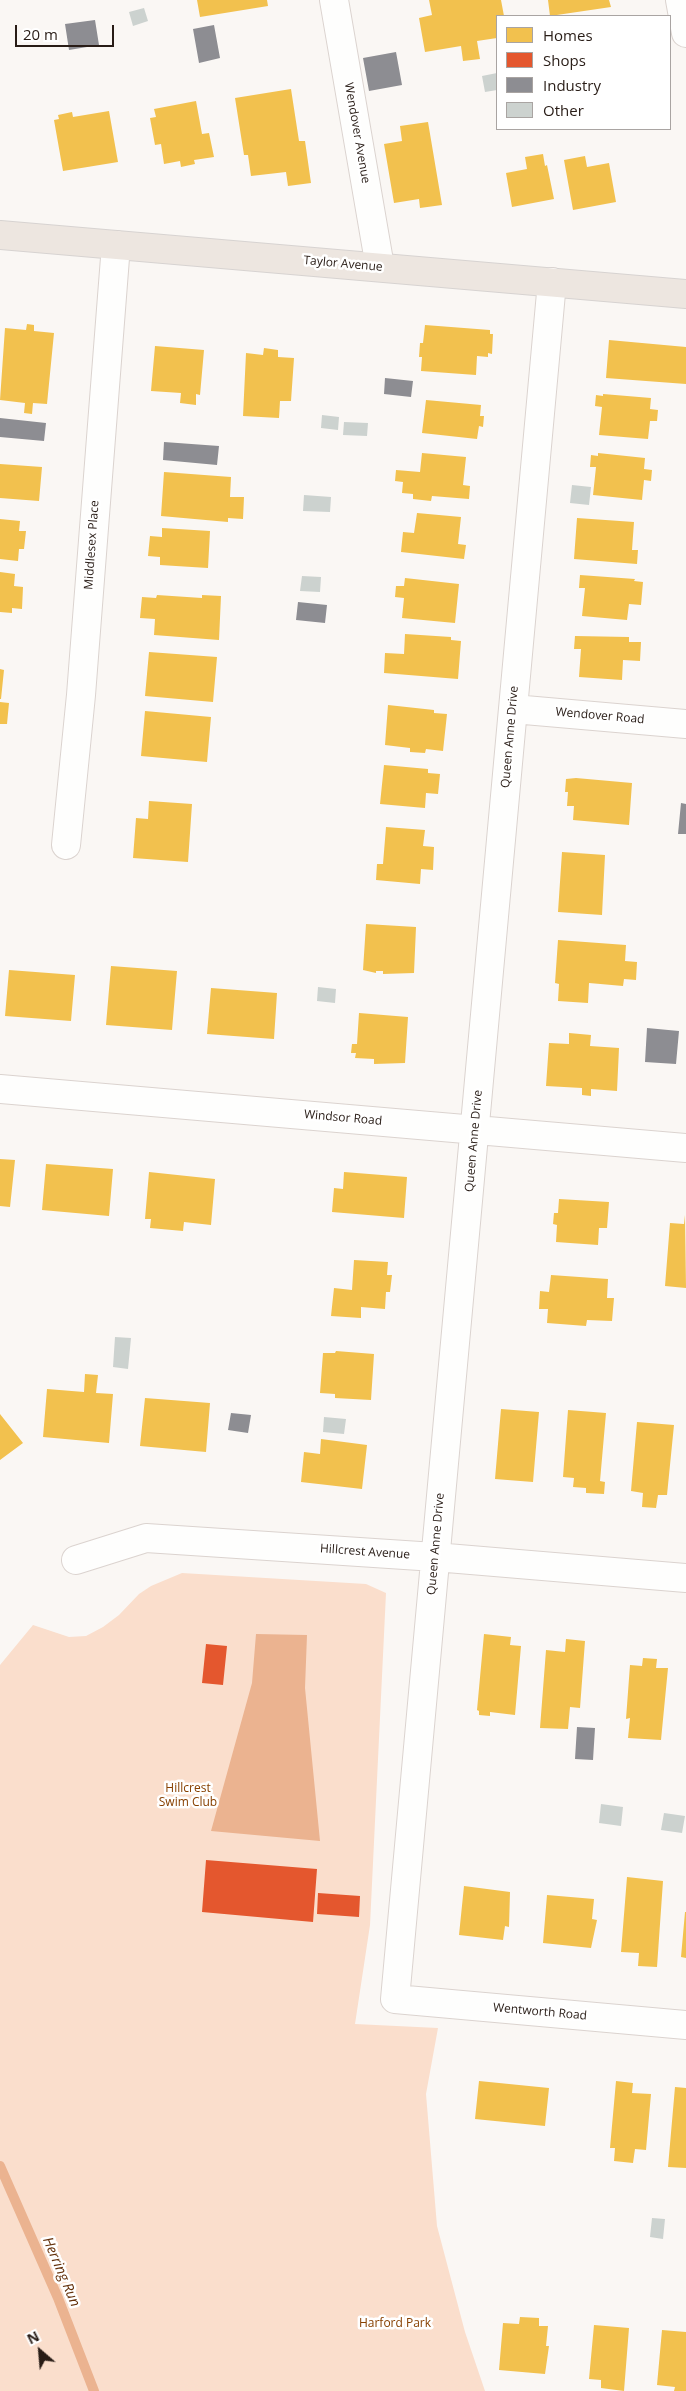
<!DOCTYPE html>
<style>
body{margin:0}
#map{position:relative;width:686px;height:2391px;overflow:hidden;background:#faf7f4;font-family:"Open Sans",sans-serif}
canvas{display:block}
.legend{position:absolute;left:496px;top:15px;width:175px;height:115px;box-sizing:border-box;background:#fff;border:1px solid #a9a4a2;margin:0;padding:6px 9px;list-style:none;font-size:15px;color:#281c16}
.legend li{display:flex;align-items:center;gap:10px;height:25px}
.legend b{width:25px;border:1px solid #a9a4a2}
.north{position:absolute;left:15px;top:2326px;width:50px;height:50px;-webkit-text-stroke:4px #fff;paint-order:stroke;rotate:333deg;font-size:14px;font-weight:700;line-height:20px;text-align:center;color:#281c16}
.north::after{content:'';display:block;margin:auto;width:18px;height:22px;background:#281c16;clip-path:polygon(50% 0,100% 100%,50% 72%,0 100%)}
.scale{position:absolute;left:15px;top:25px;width:99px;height:22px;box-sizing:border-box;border:2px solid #281c16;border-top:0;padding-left:6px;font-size:15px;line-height:18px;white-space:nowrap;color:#281c16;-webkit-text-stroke:4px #fff;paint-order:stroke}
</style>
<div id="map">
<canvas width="686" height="2391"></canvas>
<ul class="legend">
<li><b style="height:14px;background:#f2c14e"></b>Homes</li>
<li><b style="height:14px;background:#e4572e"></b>Shops</li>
<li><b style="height:14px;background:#8d8d92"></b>Industry</li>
<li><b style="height:14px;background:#ccd2cf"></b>Other</li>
</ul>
<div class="north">N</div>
<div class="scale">20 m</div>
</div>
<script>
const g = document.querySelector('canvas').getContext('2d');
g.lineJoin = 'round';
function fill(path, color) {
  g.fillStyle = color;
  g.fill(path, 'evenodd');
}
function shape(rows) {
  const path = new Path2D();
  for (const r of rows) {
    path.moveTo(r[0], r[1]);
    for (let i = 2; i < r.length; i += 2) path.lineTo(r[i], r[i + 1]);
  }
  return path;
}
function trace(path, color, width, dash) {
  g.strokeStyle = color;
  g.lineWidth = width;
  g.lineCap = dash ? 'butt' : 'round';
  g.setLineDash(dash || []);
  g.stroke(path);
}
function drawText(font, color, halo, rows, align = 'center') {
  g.font = font + ' "Open Sans",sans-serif';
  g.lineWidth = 5;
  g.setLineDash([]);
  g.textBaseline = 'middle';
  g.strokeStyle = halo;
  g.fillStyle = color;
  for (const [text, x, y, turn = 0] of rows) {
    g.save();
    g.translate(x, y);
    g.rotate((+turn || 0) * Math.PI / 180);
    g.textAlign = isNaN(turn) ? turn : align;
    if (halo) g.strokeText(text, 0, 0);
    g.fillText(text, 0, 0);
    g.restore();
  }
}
fill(shape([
 [182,1573,366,1584,386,1593,370,1925,355,2024,438,2028,426,2094,437,2226,465,2332,485,2391,0,2391,0,1665,33,1625,69,1637,86,1636,103,1627,119,1615,139,1594,151,1586]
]), '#fadecc');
fill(shape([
 [256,1634,307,1635,305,1688,320,1841,211,1831,252,1683]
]), '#ebb390');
fill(shape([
 [197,0,267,0,268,6,200,17],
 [429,0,501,0,504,16,497,16,497,38,477,41,480,59,463,61,461,46,425,52,419,18,432,15],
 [548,0,609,0,611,7,550,16],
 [291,89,299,141,305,141,311,183,288,186,286,172,251,176,248,155,244,155,235,98],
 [196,101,202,134,209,133,214,157,194,160,195,164,181,167,180,161,164,164,161,144,155,145,150,118,156,117,154,109],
 [109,111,118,162,63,171,54,120,59,119,58,115,72,112,73,117],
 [428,122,442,205,420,208,419,199,394,203,384,144,402,141,400,126],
 [543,154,545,166,547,165,554,199,512,207,506,173,527,169,525,157],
 [585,156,587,167,609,163,616,202,573,210,564,160],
 [27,324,34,325,34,331,54,333,47,404,33,403,32,414,24,413,25,403,0,400,5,328,26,330],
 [425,325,490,330,490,334,493,334,492,354,488,353,488,357,477,356,476,375,421,371,422,357,419,357,420,343,423,343],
 [609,340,686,347,686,384,606,378],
 [155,346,204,350,200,395,196,394,196,405,180,403,181,393,151,391],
 [264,348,278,350,278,357,294,358,291,401,280,401,279,418,243,416,246,353,263,355],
 [603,394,651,398,650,409,658,410,657,421,650,421,648,439,599,435,602,407,595,406,596,395,603,396],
 [426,400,481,405,480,416,484,416,483,427,479,426,477,439,422,433],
 [422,453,466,457,463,485,470,486,469,499,432,496,431,501,413,499,413,494,402,493,403,482,395,481,396,470,420,472],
 [598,453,645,458,644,469,652,470,651,481,644,480,642,500,593,495,596,467,590,467,591,455,598,456],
 [0,464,42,467,39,501,0,498],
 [164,472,231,477,230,497,244,497,243,519,228,518,228,522,161,516],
 [417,513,461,517,458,544,466,545,464,559,401,552,403,532,414,533],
 [577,518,634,522,632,550,638,550,637,564,574,559],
 [0,519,20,521,19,531,26,531,24,549,19,549,18,561,0,559],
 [162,528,210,531,208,568,160,565,160,557,148,556,150,536,162,537],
 [0,572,15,574,14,586,23,587,22,609,12,608,12,613,0,612],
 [580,575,635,579,634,581,643,582,641,605,629,604,627,620,582,616,585,588,579,588],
 [405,578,459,584,455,623,402,618,404,598,395,597,396,586,404,586],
 [157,595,202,598,202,595,221,596,219,640,154,635,155,619,140,618,142,597,156,598],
 [405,634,451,637,451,640,461,641,458,679,384,673,385,653,404,654],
 [575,636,629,637,629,642,641,642,640,661,623,660,622,680,579,677,581,649,574,649],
 [149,652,217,657,213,702,145,696],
 [0,669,4,670,1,699,0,699],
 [0,702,9,703,7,724,0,724],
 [388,705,434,710,434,713,447,714,443,751,426,749,425,753,410,752,410,748,385,745],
 [145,711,211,717,207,762,141,756],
 [384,765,428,769,428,773,440,774,438,794,426,793,425,808,380,804],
 [576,778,632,783,629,825,573,820,574,806,567,806,568,792,565,792,566,779],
 [149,801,192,804,188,862,133,858,136,818,148,819],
 [386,827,425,830,423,846,434,847,433,870,421,869,420,884,376,880,377,864,383,864],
 [562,852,605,855,602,915,558,912],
 [366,924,416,927,414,973,383,974,383,971,376,971,376,973,363,970],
 [558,940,626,945,625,961,637,962,636,980,624,979,623,986,589,983,588,1003,558,1001,559,984,555,983],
 [111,966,177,971,172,1030,106,1025],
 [9,970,75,975,71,1021,5,1016],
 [211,988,277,993,274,1039,207,1034],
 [359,1013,408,1017,405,1063,374,1064,374,1059,355,1058,356,1053,351,1053,352,1044,357,1044],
 [569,1033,591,1035,590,1046,619,1048,617,1091,591,1089,591,1096,582,1095,582,1088,546,1086,549,1043,569,1044],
 [0,1159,15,1160,10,1207,0,1206],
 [46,1164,113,1169,109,1216,42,1210],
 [149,1172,215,1179,211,1225,184,1222,183,1231,150,1228,151,1219,145,1219],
 [344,1172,407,1177,404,1218,332,1212,334,1188,343,1189],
 [559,1199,609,1202,607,1228,599,1228,598,1245,556,1242,557,1225,553,1224,554,1213,558,1213],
 [685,1215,686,1288,665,1286,670,1223,684,1224],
 [354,1260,388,1262,387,1275,392,1275,390,1292,386,1292,385,1309,361,1307,361,1318,331,1316,334,1288,352,1290],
 [551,1275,608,1279,607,1298,614,1298,612,1321,587,1320,586,1326,547,1323,548,1309,539,1309,540,1291,549,1292],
 [336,1351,374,1354,371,1400,335,1398,335,1394,320,1393,323,1353,335,1353],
 [85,1374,98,1375,96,1393,113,1394,109,1443,43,1437,47,1389,84,1392],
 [145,1398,210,1403,206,1452,140,1446],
 [501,1409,539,1412,533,1482,495,1479],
 [568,1410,606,1413,600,1481,605,1482,604,1494,586,1493,586,1488,573,1487,574,1478,563,1477],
 [0,1414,23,1443,0,1460],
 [637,1422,674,1425,667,1495,658,1495,656,1508,642,1507,643,1493,631,1491],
 [321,1439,367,1445,362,1489,301,1482,304,1452,320,1454],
 [484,1634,511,1637,510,1645,521,1646,515,1715,490,1712,490,1716,479,1715,479,1711,477,1710],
 [566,1639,585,1641,580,1708,570,1707,568,1729,540,1728,546,1650,565,1652],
 [643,1658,657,1659,656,1668,668,1668,661,1740,628,1738,630,1718,626,1719,630,1665,642,1666],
 [627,1877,663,1881,657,1967,638,1966,639,1953,621,1952],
 [464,1886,510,1892,509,1927,505,1926,503,1940,459,1935],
 [547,1895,594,1899,592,1919,597,1920,591,1948,543,1943],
 [685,1912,686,1912,686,1958,681,1957],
 [479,2081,549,2088,545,2126,475,2119],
 [616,2081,633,2083,632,2093,651,2094,646,2150,635,2149,633,2163,614,2161,615,2148,610,2148],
 [675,2087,686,2088,686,2168,668,2167],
 [520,2317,539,2318,539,2326,548,2326,546,2346,549,2346,545,2374,499,2370,503,2323,519,2324],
 [594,2325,629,2328,624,2391,601,2388,601,2380,589,2379],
 [662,2330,686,2332,686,2391,674,2391,675,2387,657,2385]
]), '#f2c14e');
fill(shape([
 [206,1644,227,1646,223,1685,202,1683],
 [206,1860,317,1869,313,1922,202,1912],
 [318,1893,360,1896,359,1917,317,1914]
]), '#e4572e');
fill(shape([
 [95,20,99,45,69,50,65,24],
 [214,25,220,58,199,63,193,29],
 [396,52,402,85,369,91,363,58],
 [385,378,413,381,411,397,384,394],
 [0,418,46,423,44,441,0,437],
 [164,442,219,446,217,465,163,460],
 [298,602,327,605,325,623,296,620],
 [681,803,686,804,686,834,678,834],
 [647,1028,679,1031,676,1064,645,1062],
 [231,1413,251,1415,248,1433,228,1430],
 [577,1727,595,1728,593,1760,575,1759]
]), '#8d8d92');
trace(shape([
 [0,2166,58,2298,94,2391]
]), '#ebb390', 10);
fill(shape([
 [144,8,148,21,133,26,129,12],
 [497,73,497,90,485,92,482,76],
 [322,415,339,417,338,430,321,428],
 [344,422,368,423,367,436,343,435],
 [572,485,591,487,589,505,570,503],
 [304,495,331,497,330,512,303,511],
 [302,576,321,577,320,592,300,591],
 [318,987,336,989,335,1003,317,1001],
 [115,1337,131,1338,128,1369,113,1367],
 [324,1417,346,1419,344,1434,323,1432],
 [601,1804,623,1807,621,1826,599,1823],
 [664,1813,685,1816,682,1833,661,1830],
 [652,2218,665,2219,663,2239,650,2237]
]), '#ccd2cf');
const minor = shape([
 [334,0,380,267],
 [680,0,686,33],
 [552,282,395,1999,686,2025],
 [513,709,686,724],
 [66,845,81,695,116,245],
 [0,1089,686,1148],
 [76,1560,146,1538,435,1557,686,1578]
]);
const major = shape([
 [0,235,686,294]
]);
trace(minor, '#dbd3cf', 30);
trace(major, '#d7d3d1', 30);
trace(minor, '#fefefd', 28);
trace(major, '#ede6e0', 28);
drawText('12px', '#281c16', '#fff', [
 ["Wendover Avenue",357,133,80],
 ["Taylor Avenue",343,264,5],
 ["Middlesex Place",92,545,-86],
 ["Wendover Road",600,716,5],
 ["Queen Anne Drive",510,737,-85],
 ["Windsor Road",343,1118,5],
 ["Queen Anne Drive",474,1141,-85],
 ["Queen Anne Drive",436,1544,-85],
 ["Hillcrest Avenue",365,1552,4],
 ["Wentworth Road",540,2012,5]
]);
drawText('12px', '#874000', '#fff', [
 ["Hillcrest",188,1789],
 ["Swim Club",188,1803],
 ["Harford Park",395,2324]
]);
drawText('italic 14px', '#63300a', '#fff', [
 ["Herring Run",61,2272,67]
]);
</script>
